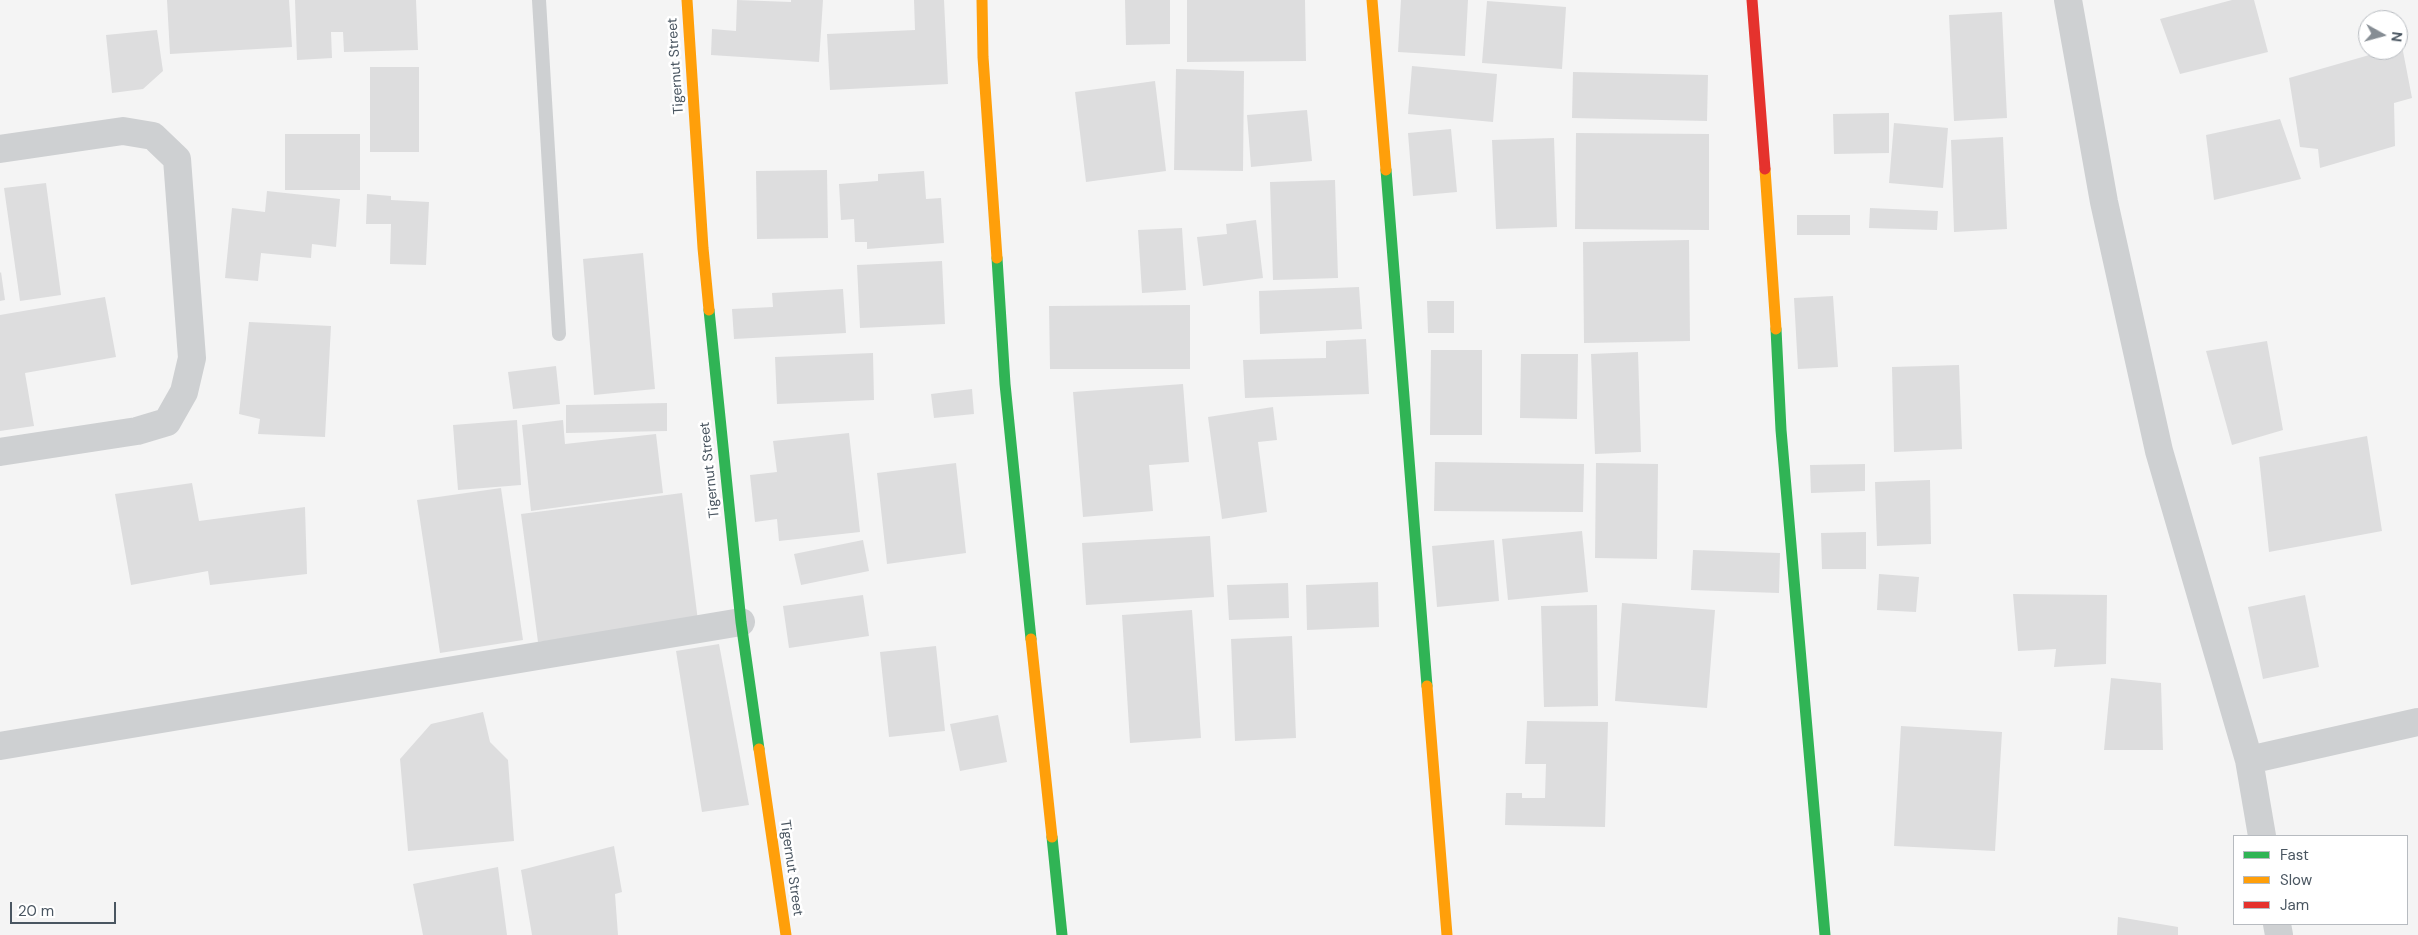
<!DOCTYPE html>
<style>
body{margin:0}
#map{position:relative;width:2418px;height:935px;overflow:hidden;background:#f4f4f4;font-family:"DM Sans",sans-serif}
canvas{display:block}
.legend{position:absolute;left:2233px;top:835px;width:175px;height:90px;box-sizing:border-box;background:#fff;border:1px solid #b7bbc0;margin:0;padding:6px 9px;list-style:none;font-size:15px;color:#4a5661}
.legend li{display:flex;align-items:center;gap:10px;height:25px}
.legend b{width:25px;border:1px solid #b7bbc0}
.north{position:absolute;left:2358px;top:10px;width:50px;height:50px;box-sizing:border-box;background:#fff;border:1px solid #b7bbc0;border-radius:50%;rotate:97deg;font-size:14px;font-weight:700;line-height:20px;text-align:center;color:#4a5661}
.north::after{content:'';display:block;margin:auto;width:18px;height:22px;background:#868d94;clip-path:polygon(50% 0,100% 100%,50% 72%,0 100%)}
.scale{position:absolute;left:10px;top:902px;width:106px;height:22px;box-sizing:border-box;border:2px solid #4a5661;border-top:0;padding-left:6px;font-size:15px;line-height:18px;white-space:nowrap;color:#4a5661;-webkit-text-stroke:4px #fff;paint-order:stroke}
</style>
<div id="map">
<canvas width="2418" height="935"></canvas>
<ul class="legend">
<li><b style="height:6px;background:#30b455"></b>Fast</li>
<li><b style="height:6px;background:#ff9f0a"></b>Slow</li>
<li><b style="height:6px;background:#e5322d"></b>Jam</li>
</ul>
<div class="north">N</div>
<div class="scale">20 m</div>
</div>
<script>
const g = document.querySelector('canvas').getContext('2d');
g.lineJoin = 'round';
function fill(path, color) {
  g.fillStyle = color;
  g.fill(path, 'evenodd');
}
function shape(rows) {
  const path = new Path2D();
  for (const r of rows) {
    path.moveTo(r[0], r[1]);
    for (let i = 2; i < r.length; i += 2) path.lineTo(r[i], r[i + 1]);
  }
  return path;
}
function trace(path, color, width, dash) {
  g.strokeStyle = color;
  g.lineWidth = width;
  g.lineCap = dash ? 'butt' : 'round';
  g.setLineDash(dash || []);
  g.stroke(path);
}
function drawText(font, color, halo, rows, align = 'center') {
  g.font = font + ' "DM Sans",sans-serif';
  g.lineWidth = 5;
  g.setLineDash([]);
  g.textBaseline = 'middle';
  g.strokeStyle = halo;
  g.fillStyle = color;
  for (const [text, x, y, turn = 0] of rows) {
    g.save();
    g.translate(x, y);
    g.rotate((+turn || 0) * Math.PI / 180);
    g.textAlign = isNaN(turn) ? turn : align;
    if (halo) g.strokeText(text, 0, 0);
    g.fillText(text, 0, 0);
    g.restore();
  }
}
fill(shape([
 [167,0,289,0,292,47,170,54],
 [295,0,416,0,418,50,344,52,343,32,331,32,332,58,297,60],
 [737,0,791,2,791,0,823,0,819,62,711,55,712,29,736,31],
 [914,0,944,0,948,84,830,90,827,34,915,30],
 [1125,0,1170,0,1170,44,1126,45],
 [1187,0,1305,0,1306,61,1187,62],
 [1401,0,1468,0,1465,56,1398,52],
 [2232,0,2254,0,2268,52,2180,74,2160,19],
 [1487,1,1566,7,1562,69,1482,63],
 [2002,12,2007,118,1954,121,1949,15],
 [157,30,163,71,143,89,112,93,106,35],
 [2402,46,2412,98,2394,103,2395,146,2320,168,2318,149,2300,147,2289,78,2387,50,2398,50,2398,47],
 [1412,66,1497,74,1493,122,1408,114],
 [370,67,419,67,419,152,370,152],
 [1176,69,1244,71,1243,171,1174,170],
 [1573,72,1708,75,1707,121,1572,118],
 [1155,81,1166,171,1086,182,1075,92],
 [1307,110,1312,161,1251,167,1247,115],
 [1889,113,1889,153,1834,154,1833,114],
 [2280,119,2301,179,2214,200,2206,135],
 [1894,123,1948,128,1943,188,1889,183],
 [1451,129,1457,192,1413,196,1408,133],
 [1576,133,1709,134,1709,230,1575,229],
 [285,134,360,134,360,190,285,190],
 [2003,137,2007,229,1954,232,1951,140],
 [1554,138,1557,227,1496,229,1492,140],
 [827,170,828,238,757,239,756,171],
 [924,171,926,199,941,198,944,243,867,249,867,242,855,242,854,219,841,220,839,184,878,181,878,174],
 [1335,180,1338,278,1273,280,1270,182],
 [46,183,61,295,20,301,4,188],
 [267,191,340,199,336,247,312,244,311,258,261,253,258,281,225,278,232,208,265,212],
 [367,194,391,196,391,200,429,202,426,265,390,264,391,224,366,224],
 [1870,208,1938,211,1937,230,1869,228],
 [1797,215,1850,215,1850,235,1797,235],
 [1256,220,1263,278,1203,286,1197,237,1227,234,1226,224],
 [1182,228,1186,290,1142,293,1138,230],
 [1689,240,1690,341,1584,343,1583,242],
 [643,253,655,389,594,395,583,259],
 [942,261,945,324,860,328,857,265],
 [1,272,5,300,0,301,0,273],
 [1359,287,1362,329,1260,334,1259,291],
 [843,289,846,333,734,339,732,309,773,307,772,293],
 [1833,296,1838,367,1798,369,1794,298],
 [105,297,116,357,25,373,34,426,0,431,0,315],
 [1427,301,1454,301,1454,333,1428,333],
 [1190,305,1190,369,1050,369,1049,306],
 [249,322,331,326,325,437,258,434,260,419,239,414],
 [1366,339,1369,394,1245,398,1243,360,1326,358,1326,341],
 [2267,341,2283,430,2232,445,2206,351],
 [1431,350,1482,350,1482,435,1430,435],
 [1638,352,1641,452,1595,454,1591,354],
 [873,353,874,400,777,404,775,357],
 [1521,354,1578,354,1577,419,1520,418],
 [1959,365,1962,449,1894,452,1892,367],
 [556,366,560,404,513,409,508,372],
 [1183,384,1189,462,1149,465,1153,511,1083,517,1073,392],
 [972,389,974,414,934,418,931,394],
 [667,403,667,431,566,433,566,405],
 [1273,407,1277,440,1258,442,1267,512,1222,519,1208,417],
 [517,420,521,485,458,490,453,425],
 [563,420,565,444,656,434,663,493,531,511,522,425],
 [849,433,860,532,779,541,777,519,755,522,750,475,777,472,773,441],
 [2367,436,2382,531,2269,552,2259,457],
 [1435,462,1584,464,1583,512,1434,511],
 [956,463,966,553,887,564,877,473],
 [1596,463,1658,464,1657,559,1595,558],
 [1865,464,1865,491,1811,493,1810,465],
 [1930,480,1931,544,1877,546,1875,482],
 [192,483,199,521,305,507,307,574,210,585,208,571,131,585,115,494],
 [501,488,523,640,440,653,417,500],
 [682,493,698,621,538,642,521,514],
 [1582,531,1588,592,1508,600,1502,539],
 [1866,532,1866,569,1822,569,1821,533],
 [1210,536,1214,597,1086,605,1082,543],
 [863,540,869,571,801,585,794,554],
 [1494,540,1499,601,1437,607,1432,546],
 [1693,550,1780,553,1779,593,1691,590],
 [1879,574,1919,577,1916,612,1877,610],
 [1378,582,1379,627,1307,630,1306,585],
 [1288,583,1289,618,1229,620,1227,585],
 [2013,594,2107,595,2106,664,2054,667,2056,649,2018,651],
 [863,595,869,636,789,648,783,606],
 [2305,595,2319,667,2263,679,2248,607],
 [1622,603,1715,610,1707,708,1615,701],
 [1597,605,1598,706,1544,707,1541,606],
 [1192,610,1201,738,1130,743,1122,615],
 [1292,636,1296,738,1235,741,1231,639],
 [719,644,749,805,702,812,676,651],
 [936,646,945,731,889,737,880,652],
 [2111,678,2161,683,2163,750,2104,750],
 [483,712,490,742,508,760,514,841,408,851,400,759,431,724],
 [998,715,1007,762,960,771,950,724],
 [1527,721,1608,722,1605,827,1505,825,1506,793,1522,793,1522,798,1545,798,1546,764,1525,764],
 [1901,726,2002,732,1995,851,1894,846],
 [614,846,622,892,615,894,618,935,532,935,521,870],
 [498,867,507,935,423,935,413,884],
 [2118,917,2178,927,2178,935,2117,935]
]), '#ddddde');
trace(shape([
 [539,0,559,334]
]), '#ced0d2', 14);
trace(shape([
 [2068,0,2104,202,2159,451,2249,760,2262,836],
 [0,149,123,131,153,136,177,159,192,358,184,392,167,422,137,431,0,452],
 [0,746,741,622],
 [2249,760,2418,722],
 [2277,924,2279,935]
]), '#ced0d2', 28);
trace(shape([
 [1386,170,1427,686],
 [997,258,1005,384,1031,639],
 [709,310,741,622,759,749],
 [1776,329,1781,430,1825,935],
 [1052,837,1062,935]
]), '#30b455', 11);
trace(shape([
 [687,0,703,248,709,310],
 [982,0,983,57,997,258],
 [1372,0,1386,170],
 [1765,169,1776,329],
 [1031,639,1052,837],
 [1427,686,1447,935],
 [759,749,786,935]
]), '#ff9f0a', 11);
trace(shape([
 [1752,0,1765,169]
]), '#e5322d', 11);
drawText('14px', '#4a5661', '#fff', [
 ["Tigernut Street",676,66,-94],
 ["Tigernut Street",710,470,-96],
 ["Tigernut Street",791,868,82]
]);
</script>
